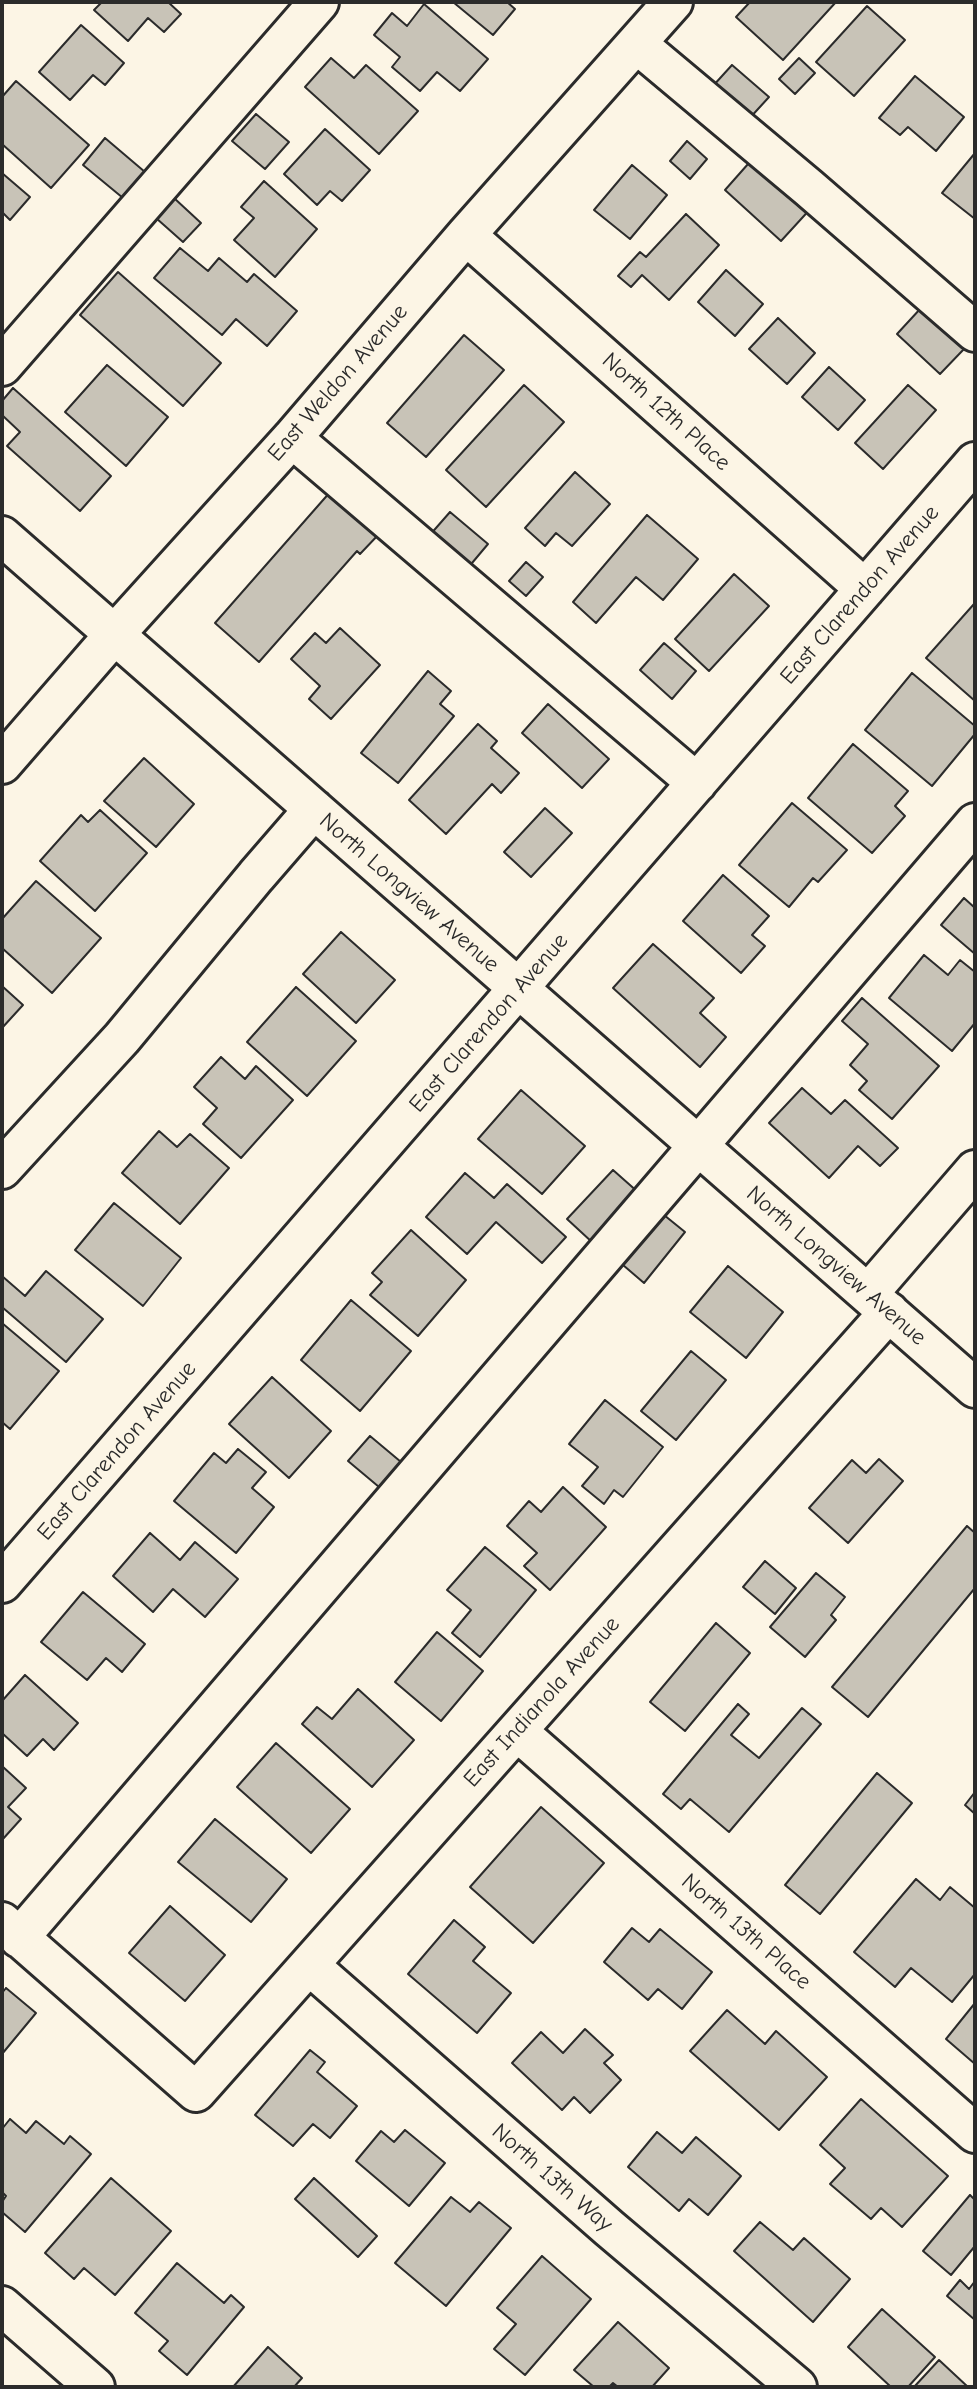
<!DOCTYPE html>
<style>
body{margin:0}
#map{position:relative;width:977px;height:2389px;overflow:hidden;background:#fcf5e5;font-family:"Comic Neue",sans-serif}
canvas{display:block}
.frame{position:absolute;inset:0;border:4px solid #2b2b2b;pointer-events:none}
</style>
<div id="map">
<canvas width="977" height="2389"></canvas>
<div class="frame"></div>
</div>
<script>
const g = document.querySelector('canvas').getContext('2d');
g.lineJoin = 'round';
function fill(path, color) {
  g.fillStyle = color;
  g.fill(path, 'evenodd');
}
function shape(rows) {
  const path = new Path2D();
  for (const r of rows) {
    path.moveTo(r[0], r[1]);
    for (let i = 2; i < r.length; i += 2) path.lineTo(r[i], r[i + 1]);
  }
  return path;
}
function trace(path, color, width, dash) {
  g.strokeStyle = color;
  g.lineWidth = width;
  g.lineCap = dash ? 'butt' : 'round';
  g.setLineDash(dash || []);
  g.stroke(path);
}
function drawText(font, color, halo, rows, align = 'center') {
  g.font = font + ' "Comic Neue",sans-serif';
  g.lineWidth = 5;
  g.setLineDash([]);
  g.textBaseline = 'middle';
  g.strokeStyle = halo;
  g.fillStyle = color;
  for (const [text, x, y, turn = 0] of rows) {
    g.save();
    g.translate(x, y);
    g.rotate((+turn || 0) * Math.PI / 180);
    g.textAlign = isNaN(turn) ? turn : align;
    if (halo) g.strokeText(text, 0, 0);
    g.fillText(text, 0, 0);
    g.restore();
  }
}
const building = shape([
 [102,2,168,2,181,14,164,32,148,18,128,41,94,10,102,2],
 [453,2,507,2,515,9,493,35,453,2],
 [750,2,836,2,783,60,736,17,750,2],
 [424,4,488,59,460,91,437,72,420,91,392,67,400,57,374,35,392,13,407,26,424,4],
 [867,6,905,40,854,96,816,62,867,6],
 [81,25,124,63,105,85,93,75,70,100,39,72,81,25],
 [331,58,354,78,366,65,418,111,379,154,305,87,331,58],
 [799,58,815,73,795,94,779,79,799,58],
 [732,65,769,97,748,120,712,87,732,65],
 [915,76,964,117,936,151,908,127,900,135,879,118,915,76],
 [16,81,89,145,51,188,2,144,2,97,16,81],
 [256,114,289,142,265,169,232,141,256,114],
 [325,129,370,170,342,201,330,191,317,205,284,174,325,129],
 [105,138,145,172,123,198,83,165,105,138],
 [687,141,707,159,690,179,670,161,687,141],
 [975,153,975,219,942,193,975,153],
 [756,155,813,206,781,241,725,190,756,155],
 [632,165,667,195,630,239,594,210,632,165],
 [2,173,30,197,10,220,2,212,2,173],
 [264,181,317,229,275,277,234,240,254,218,241,207,264,181],
 [174,198,201,223,183,242,156,218,174,198],
 [686,214,719,245,669,300,642,275,631,287,618,276,640,252,646,257,686,214],
 [180,248,208,271,219,258,247,282,254,274,297,311,267,346,236,319,222,335,154,278,180,248],
 [726,270,763,304,735,336,698,302,726,270],
 [118,272,221,363,183,406,80,315,118,272],
 [921,308,964,349,940,374,897,334,921,308],
 [778,318,815,353,787,384,749,349,778,318],
 [464,335,504,370,426,457,387,423,464,335],
 [107,365,168,417,126,466,65,412,107,365],
 [829,367,865,400,838,430,802,397,829,367],
 [524,385,564,422,486,507,446,470,524,385],
 [908,385,936,410,883,469,855,443,908,385],
 [13,388,111,476,80,511,7,446,20,432,2,415,2,401,13,388],
 [575,472,610,504,572,546,556,533,545,546,525,528,575,472],
 [331,491,380,533,360,554,357,551,259,662,215,623,331,491],
 [450,512,488,544,467,569,429,536,450,512],
 [647,515,698,559,663,600,636,577,596,623,573,602,647,515],
 [526,562,543,577,526,596,509,581,526,562],
 [734,574,769,606,709,671,675,639,734,574],
 [974,604,975,605,975,701,926,658,974,604],
 [340,628,380,665,331,719,309,699,320,686,291,659,315,633,326,643,340,628],
 [664,643,696,671,672,699,640,670,664,643],
 [428,671,451,691,440,704,454,716,398,783,361,753,428,671],
 [912,673,975,726,975,734,932,786,865,730,912,673],
 [548,704,609,759,582,788,522,733,548,704],
 [478,724,497,741,491,748,519,773,501,793,492,784,446,834,409,800,478,724],
 [853,744,908,791,895,806,905,816,872,853,808,798,853,744],
 [144,758,194,804,156,847,104,801,144,758],
 [792,803,847,850,818,882,813,878,789,907,739,865,792,803],
 [545,808,572,833,531,877,504,852,545,808],
 [100,810,147,853,95,911,40,861,81,815,88,822,100,810],
 [723,875,769,916,752,935,765,946,741,973,683,921,723,875],
 [36,881,101,938,52,993,2,948,2,919,36,881],
 [964,898,975,908,975,954,941,925,964,898],
 [341,932,395,980,356,1023,303,974,341,932],
 [653,944,714,998,700,1013,726,1037,700,1067,613,988,653,944],
 [924,955,948,975,960,960,975,972,975,1023,952,1051,889,998,924,955],
 [2,986,23,1005,2,1028,2,986],
 [296,987,356,1041,307,1096,247,1042,296,987],
 [862,998,939,1066,892,1119,859,1090,867,1081,850,1065,868,1044,842,1021,862,998],
 [221,1057,245,1079,256,1066,293,1100,241,1158,203,1124,217,1108,194,1087,221,1057],
 [802,1088,831,1114,845,1100,898,1148,880,1166,858,1146,829,1178,769,1123,802,1088],
 [521,1090,585,1146,542,1194,478,1139,521,1090],
 [159,1131,177,1147,190,1134,229,1168,180,1224,122,1173,159,1131],
 [613,1170,639,1193,593,1243,567,1219,613,1170],
 [465,1173,494,1198,507,1184,566,1237,542,1263,496,1222,467,1254,426,1217,465,1173],
 [114,1203,181,1258,143,1306,75,1250,114,1203],
 [664,1215,685,1232,644,1283,623,1265,664,1215],
 [411,1230,466,1280,418,1336,370,1295,382,1282,372,1273,411,1230],
 [728,1266,783,1312,746,1358,690,1312,728,1266],
 [46,1271,103,1319,66,1362,2,1307,2,1276,25,1296,46,1271],
 [351,1300,411,1351,360,1411,301,1360,351,1300],
 [2,1323,59,1371,10,1429,2,1422,2,1323],
 [691,1351,726,1380,676,1440,641,1411,691,1351],
 [272,1377,331,1431,289,1478,229,1424,272,1377],
 [605,1400,663,1447,623,1497,614,1490,604,1504,582,1486,598,1467,569,1444,605,1400],
 [370,1436,407,1467,385,1492,348,1461,370,1436],
 [238,1449,266,1472,252,1488,274,1507,236,1553,174,1501,214,1453,226,1463,238,1449],
 [879,1459,903,1481,848,1543,809,1508,852,1460,866,1473,879,1459],
 [563,1487,606,1527,550,1590,524,1566,537,1553,507,1526,529,1501,541,1512,563,1487],
 [967,1526,975,1533,975,1588,868,1717,832,1687,967,1526],
 [150,1533,180,1560,195,1542,238,1579,205,1617,173,1589,153,1612,113,1576,150,1533],
 [485,1547,536,1590,480,1657,452,1633,471,1610,447,1590,485,1547],
 [765,1561,796,1588,775,1614,743,1587,765,1561],
 [816,1573,845,1597,831,1615,836,1620,805,1657,770,1627,816,1573],
 [83,1592,145,1644,122,1672,106,1658,87,1680,41,1642,83,1592],
 [716,1623,750,1653,685,1731,650,1702,716,1623],
 [437,1632,483,1671,441,1721,395,1682,437,1632],
 [25,1675,78,1723,54,1750,43,1739,27,1756,2,1733,2,1701,25,1675],
 [358,1689,414,1740,372,1787,302,1724,317,1707,332,1719,358,1689],
 [738,1704,749,1714,731,1735,759,1758,802,1708,821,1724,729,1832,690,1799,681,1809,663,1794,738,1704],
 [276,1743,350,1809,311,1853,237,1787,276,1743],
 [2,1766,26,1788,8,1807,21,1819,2,1840,2,1766],
 [877,1773,912,1803,820,1914,785,1885,877,1773],
 [975,1792,975,1814,965,1805,975,1792],
 [541,1807,604,1863,533,1943,470,1887,541,1807],
 [215,1819,287,1879,251,1922,178,1862,215,1819],
 [916,1879,940,1900,950,1887,975,1908,975,1974,952,2002,911,1968,895,1987,854,1952,916,1879],
 [170,1906,225,1955,185,2001,129,1953,170,1906],
 [454,1920,485,1947,473,1961,511,1993,477,2033,408,1974,454,1920],
 [632,1928,649,1942,660,1929,712,1972,682,2009,658,1989,648,2000,604,1962,632,1928],
 [6,1988,36,2013,2,2054,2,1993,6,1988],
 [975,2003,975,2064,946,2039,975,2003],
 [727,2010,765,2044,776,2031,827,2077,779,2130,690,2051,727,2010],
 [585,2029,613,2055,604,2063,621,2080,590,2113,574,2097,562,2110,512,2063,541,2032,563,2053,585,2029],
 [310,2050,325,2062,317,2072,357,2106,330,2138,313,2124,293,2146,255,2115,310,2050],
 [861,2099,948,2176,902,2227,881,2208,871,2219,830,2184,845,2168,820,2145,861,2099],
 [10,2119,26,2133,36,2121,64,2144,70,2136,91,2154,25,2232,2,2212,2,2202,6,2196,2,2192,2,2129,10,2119],
 [405,2130,445,2163,409,2206,356,2161,381,2131,394,2142,405,2130],
 [657,2132,682,2153,696,2137,741,2176,708,2215,689,2199,679,2211,628,2167,657,2132],
 [111,2178,171,2231,115,2295,84,2268,74,2279,45,2253,111,2178],
 [314,2178,377,2236,358,2257,295,2199,314,2178],
 [970,2195,975,2200,975,2246,951,2275,923,2251,970,2195],
 [451,2197,470,2212,479,2202,511,2228,446,2306,395,2263,451,2197],
 [760,2222,793,2250,804,2238,850,2279,813,2322,734,2251,760,2222],
 [542,2256,591,2299,525,2375,494,2349,516,2324,497,2308,542,2256],
 [177,2263,224,2303,231,2295,244,2307,187,2375,159,2351,168,2341,135,2313,177,2263],
 [960,2280,969,2289,975,2281,975,2320,947,2296,960,2280],
 [882,2309,935,2357,908,2387,891,2387,848,2347,882,2309],
 [618,2322,669,2368,652,2387,618,2387,613,2383,609,2387,594,2387,574,2370,618,2322],
 [268,2347,302,2378,294,2387,233,2387,268,2347],
 [939,2360,968,2387,914,2387,939,2360]
]);
fill(building, '#c8c3b7');
trace(building, '#2b2b2b', 2);
const minor = shape([
 [637,44,809,188,975,332],
 [466,235,865,589],
 [2,366,319,2],
 [292,438,697,783],
 [2,536,975,1388],
 [2,764,114,635,292,438,466,235,673,2],
 [2,1169,122,1038,256,876,314,809],
 [868,1294,975,1170],
 [2,1583,975,462],
 [517,1731,975,2133],
 [2,1922,196,2092,889,1312],
 [19,1938,975,823],
 [309,1965,609,2228,797,2387],
 [2,2306,95,2387]
]);
trace(minor, '#2b2b2b', 44);
trace(minor, '#fcf5e5', 38);
drawText('23px', '#2b2b2b', '#fcf5e5', [
 ["East Weldon Avenue",338,383,-49],
 ["North 12th Place",666,412,42],
 ["East Clarendon Avenue",860,595,-49],
 ["North Longview Avenue",409,893,41],
 ["East Clarendon Avenue",489,1023,-49],
 ["North Longview Avenue",836,1266,41],
 ["East Clarendon Avenue",117,1451,-49],
 ["East Indianola Avenue",542,1702,-48],
 ["North 13th Place",746,1932,41],
 ["North 13th Way",552,2178,41]
]);
</script>
